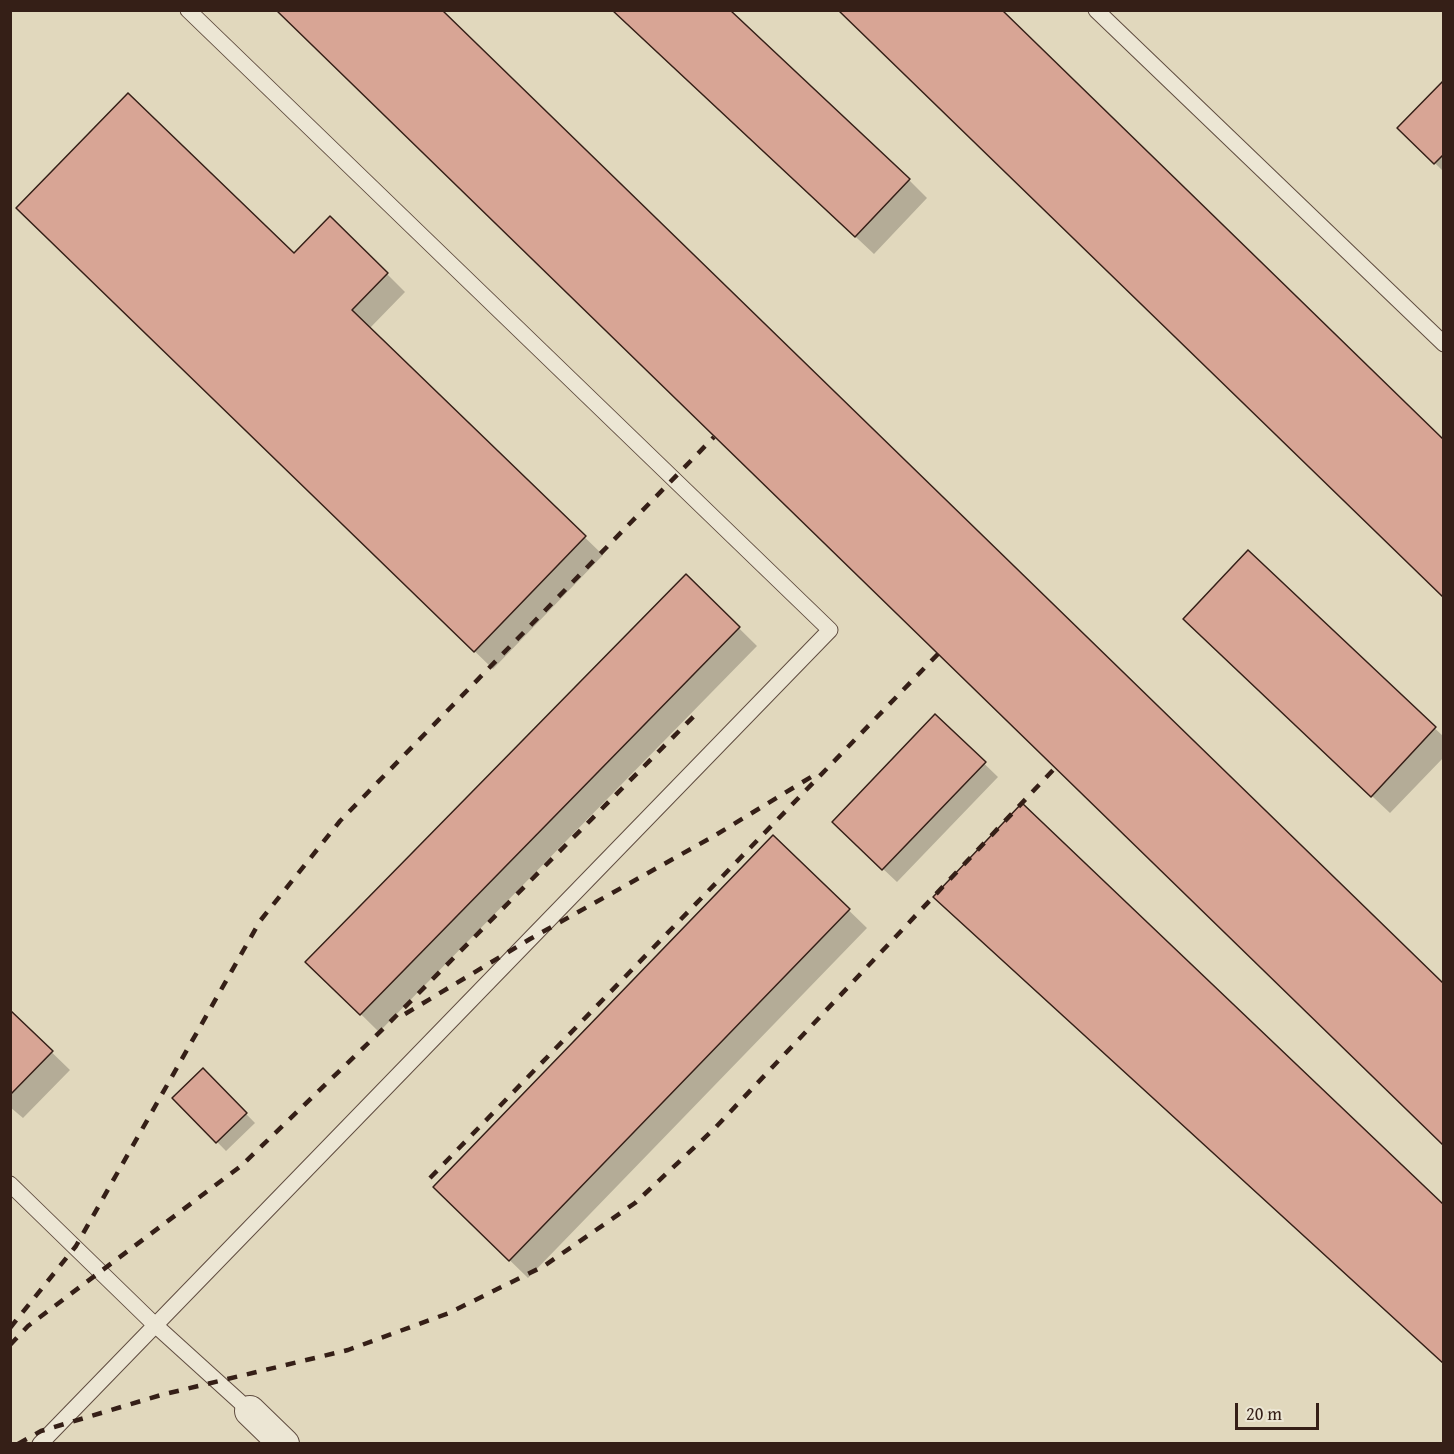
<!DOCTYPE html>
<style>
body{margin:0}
#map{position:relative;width:1454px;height:1454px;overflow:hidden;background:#e1d8bd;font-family:"Gentium Book Plus",serif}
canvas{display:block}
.frame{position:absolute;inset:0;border:12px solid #351f17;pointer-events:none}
.scale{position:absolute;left:1235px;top:1403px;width:84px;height:27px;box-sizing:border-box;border:3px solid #351f17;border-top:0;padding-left:8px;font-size:18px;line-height:21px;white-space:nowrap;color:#351f17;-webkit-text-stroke:4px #ece6d4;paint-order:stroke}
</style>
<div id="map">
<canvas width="1454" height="1454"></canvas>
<div class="frame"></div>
<div class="scale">20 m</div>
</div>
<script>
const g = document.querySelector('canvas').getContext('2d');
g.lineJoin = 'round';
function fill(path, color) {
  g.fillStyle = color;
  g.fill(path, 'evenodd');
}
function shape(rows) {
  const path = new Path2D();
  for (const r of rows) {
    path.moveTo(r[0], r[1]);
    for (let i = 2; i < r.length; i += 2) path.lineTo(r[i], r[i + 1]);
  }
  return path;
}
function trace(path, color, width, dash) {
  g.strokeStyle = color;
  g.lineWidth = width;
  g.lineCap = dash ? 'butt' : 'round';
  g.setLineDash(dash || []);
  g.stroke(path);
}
fill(shape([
 [613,10,909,180,927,198,874,254],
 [1444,82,1444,172,1399,128],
 [36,226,387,274,405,292,369,329,603,555,493,669],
 [1248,552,1444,737,1444,757,1390,813,1203,637],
 [686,576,757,646,379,1032,308,962],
 [935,716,998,777,897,882,847,835],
 [773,837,867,928,528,1278,453,1205],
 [10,1012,70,1070,23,1118,10,1107],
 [203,1070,255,1123,226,1151,174,1098]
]), '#0003');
const building = shape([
 [276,10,442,10,1444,984,1444,1146,276,10],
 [612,10,730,10,910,179,855,237,612,10],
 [838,10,1002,10,1444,440,1444,598,838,10],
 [1444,80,1444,154,1434,164,1397,128,1444,80],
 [128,93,294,253,330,216,388,273,352,310,586,536,474,652,16,208,128,93],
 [1248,550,1436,727,1371,797,1183,619,1248,550],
 [686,574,740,627,360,1015,305,962,686,574],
 [935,714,986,762,882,870,832,822,935,714],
 [1022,803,1444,1205,1444,1364,933,897,1022,803],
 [773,835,850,909,509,1261,433,1187,773,835],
 [10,1010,53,1051,10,1095,10,1010],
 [203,1068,247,1113,216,1143,172,1098,203,1068]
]);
fill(building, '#d8a595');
trace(building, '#351f17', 1.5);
const lane = shape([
 [1096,10,1444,344],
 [10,1184,154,1324,250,1411],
 [40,1444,830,630,188,10]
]);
const street = shape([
 [250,1411,284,1444]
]);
trace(lane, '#604d40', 17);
trace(street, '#604d40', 32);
trace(lane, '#ece6d4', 15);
trace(street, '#ece6d4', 30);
trace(shape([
 [405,1014,530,939,714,836,811,777],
 [430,1178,938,654],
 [10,1328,76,1246,260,921,340,821,714,437],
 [10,1345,28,1326,241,1166,387,1025,698,712],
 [18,1444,41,1431,161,1395,348,1350,449,1313,544,1266,635,1203,714,1129,1055,768]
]), '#351f17', 4.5, [10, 10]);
</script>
